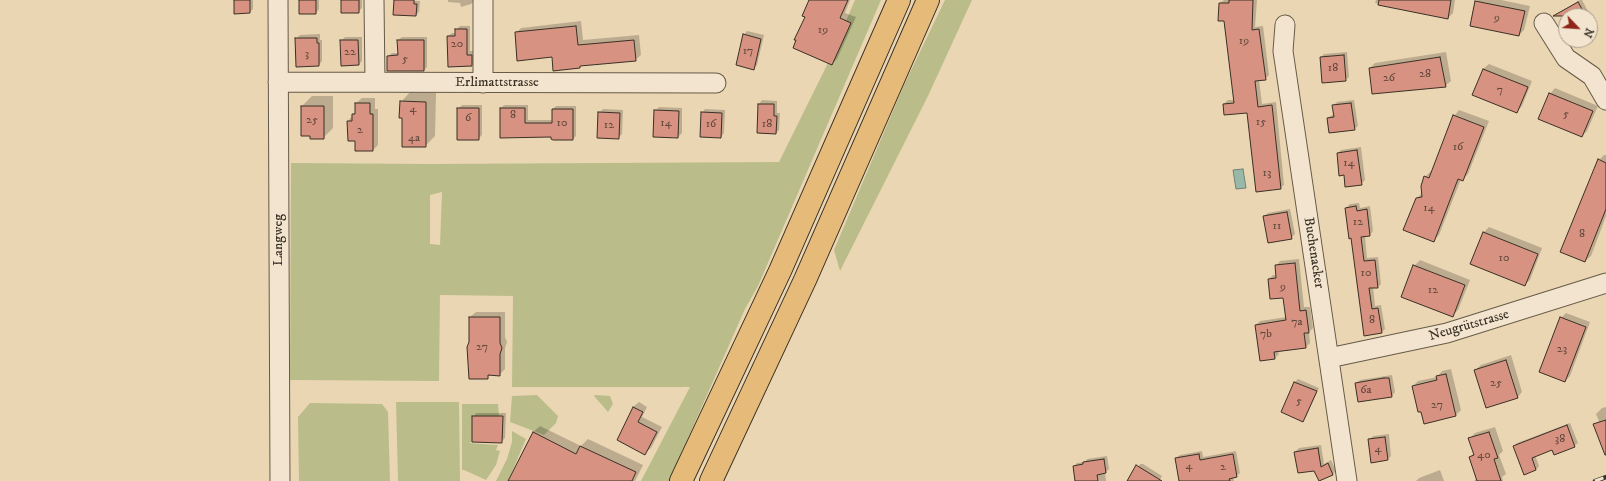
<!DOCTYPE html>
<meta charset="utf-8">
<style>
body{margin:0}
#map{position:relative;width:1606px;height:481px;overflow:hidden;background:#ebd6b3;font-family:"IM FELL DW Pica",serif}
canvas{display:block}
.north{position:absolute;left:1558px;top:8px;width:40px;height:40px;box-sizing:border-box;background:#f2e4ce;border:1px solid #a89c8a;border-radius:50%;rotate:115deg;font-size:11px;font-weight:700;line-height:16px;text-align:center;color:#393025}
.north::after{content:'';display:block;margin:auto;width:14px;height:18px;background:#8f2418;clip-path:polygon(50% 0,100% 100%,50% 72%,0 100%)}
</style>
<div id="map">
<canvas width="1606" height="481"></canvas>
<div class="north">N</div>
</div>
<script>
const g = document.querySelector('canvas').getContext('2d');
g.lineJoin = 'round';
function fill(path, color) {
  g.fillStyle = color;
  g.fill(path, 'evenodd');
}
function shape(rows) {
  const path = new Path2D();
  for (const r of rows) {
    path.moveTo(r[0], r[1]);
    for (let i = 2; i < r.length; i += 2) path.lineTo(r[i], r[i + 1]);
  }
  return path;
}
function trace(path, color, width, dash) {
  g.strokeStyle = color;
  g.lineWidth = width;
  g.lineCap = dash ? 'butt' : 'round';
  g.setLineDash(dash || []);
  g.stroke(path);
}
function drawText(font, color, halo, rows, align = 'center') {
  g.font = font + ' "IM FELL DW Pica",serif';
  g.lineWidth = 4;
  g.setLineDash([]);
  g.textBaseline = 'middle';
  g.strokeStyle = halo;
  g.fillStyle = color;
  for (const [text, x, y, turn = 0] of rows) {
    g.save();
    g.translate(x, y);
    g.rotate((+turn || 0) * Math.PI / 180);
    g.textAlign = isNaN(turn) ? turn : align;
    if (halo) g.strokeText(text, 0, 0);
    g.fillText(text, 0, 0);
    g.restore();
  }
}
fill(shape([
 [855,0,881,0,758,286,745,309,669,481,641,481,690,387,512,387,513,296,440,295,439,381,290,380,291,163,431,164,779,162,826,67],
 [442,192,440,245,430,244,430,195],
 [945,0,972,0,928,96,840,271,834,250,904,85],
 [537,395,558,416,556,423,544,435,510,422,512,396],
 [595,395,610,396,613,404,608,412,594,396],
 [396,402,459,402,460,481,398,481],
 [310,403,382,404,388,412,390,481,299,481,298,417],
 [462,404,498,404,499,416,472,417,472,442,469,443,498,445,496,450,500,451,496,465,486,480,464,470,473,470,462,470],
 [512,431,526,439,508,481,496,481,507,459,512,442]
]), '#babd8a');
const water = shape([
 [1243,169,1246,188,1236,189,1233,170,1243,169]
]);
fill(water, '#98b9aa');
trace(water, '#728275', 1);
fill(shape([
 [235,0,253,0,253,9,250,12],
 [300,0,319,0,319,9,316,13],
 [342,0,362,0,362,8,358,12],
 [395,0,420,1,419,12,416,15],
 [448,0,475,0,471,4,461,7,460,3,448,2],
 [809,0,850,0,845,13,856,17,837,59,832,64,806,16],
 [1224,0,1257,0,1255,27,1263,26,1269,75,1265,79,1259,80,1262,104,1276,102,1284,185,1280,188,1248,111,1224,104,1228,100,1235,100,1224,20,1220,3],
 [1376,0,1455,0,1453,13,1448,18,1375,3],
 [1478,0,1501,0,1530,6,1524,30,1519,35,1476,1],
 [1580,0,1582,0,1592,19,1590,21,1590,16,1566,16,1566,35,1559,24,1566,19,1562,11],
 [581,21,583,40,639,35,641,55,635,60,581,65,579,67,516,33,521,28],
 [460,26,470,26,470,51,475,51,475,61,472,65,448,36,452,33,456,33,456,30],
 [747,31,764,35,757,65,753,69,744,35],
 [320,34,320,40,322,40,322,61,319,65,296,39,300,35],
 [345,37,362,37,362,61,359,64,341,41],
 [402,37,427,37,427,67,424,70,388,56,392,53,398,53,398,40],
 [1347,52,1349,77,1345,80,1321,57,1324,54],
 [1446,52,1451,81,1445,86,1370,68,1375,63],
 [1489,64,1532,81,1522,106,1517,112,1483,69],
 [1555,88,1598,106,1587,131,1582,136,1550,94],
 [410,92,436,93,435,136,425,146,403,117,401,102],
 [312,96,333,96,333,128,323,138,302,106],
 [362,98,375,98,375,109,378,109,378,145,373,150,356,140,348,121,356,111,356,103],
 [762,100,777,101,777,113,780,113,779,130,776,133,758,132,759,104],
 [1354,100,1358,126,1354,129,1328,118,1332,115,1334,115,1333,106,1337,102],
 [462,105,482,105,482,135,478,139,458,109],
 [504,105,528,105,528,120,553,120,553,109,556,106,576,106,576,136,573,139,552,136,501,137,501,108],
 [659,107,682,108,682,133,678,137,654,136,655,111],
 [603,109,623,110,622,134,618,138,599,113],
 [705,109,725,110,724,133,721,137,702,113],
 [1459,110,1489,121,1468,174,1463,179,1461,179,1439,235,1433,241,1417,198,1422,193,1425,177,1431,171,1432,172,1454,116],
 [1361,147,1365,180,1361,184,1345,174,1338,153,1341,150],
 [1604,155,1606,155,1606,216,1591,256,1585,261,1599,160],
 [1359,203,1360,208,1370,206,1373,231,1370,235,1365,236,1367,258,1378,257,1381,284,1378,287,1373,287,1375,306,1381,305,1385,329,1382,332,1365,335,1352,237,1346,208,1350,204],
 [1290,209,1295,234,1291,238,1264,216,1268,213],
 [1489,227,1542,248,1530,280,1524,285,1471,263,1484,232],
 [1299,259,1304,307,1310,307,1313,328,1309,332,1310,343,1306,347,1278,351,1279,354,1275,358,1256,325,1260,321,1287,317,1284,297,1269,279,1273,275,1277,275,1276,266,1280,261],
 [1420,260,1470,280,1458,310,1452,316,1414,266],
 [476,312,505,312,505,337,507,342,505,348,505,369,499,375,491,374,487,378,470,342,470,317],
 [1566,313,1590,322,1570,376,1565,381,1561,318],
 [1511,355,1522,392,1517,398,1475,370,1481,365],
 [1451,369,1461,410,1456,415,1422,410,1413,386,1418,381,1437,377,1442,371],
 [1392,375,1395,392,1392,396,1356,384,1360,380],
 [1298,379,1319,388,1306,417,1303,421,1282,412,1295,382],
 [639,402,647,407,642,417,662,427,651,448,645,453,633,407],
 [1606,407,1606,440,1595,425,1599,421,1596,414,1602,408],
 [476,413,506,413,505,438,501,442,473,417],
 [1570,423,1578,443,1574,446,1552,448,1535,455,1539,466,1536,470,1525,474,1514,446,1517,443],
 [540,426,581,446,588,439,643,465,635,481,509,481,533,432],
 [1495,427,1503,451,1499,455,1506,474,1502,477,1503,481,1474,481,1477,478,1470,457,1474,453,1469,439,1475,433],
 [1389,434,1391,456,1388,459,1369,440,1373,436],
 [1321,445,1324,464,1331,460,1336,471,1333,474,1319,480,1314,469,1295,452,1299,448],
 [1202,451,1203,457,1236,451,1240,473,1236,476,1233,477,1234,481,1180,481,1176,458,1180,455],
 [1107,456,1109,469,1105,473,1106,481,1076,481,1074,466,1077,463,1085,462,1087,459],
 [1140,464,1143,464,1162,476,1159,481,1128,481],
 [1440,470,1444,481,1416,481,1419,478]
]), '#0003');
const building = shape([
 [234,0,250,0,250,13,234,14,234,0],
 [299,0,316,0,316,14,299,14,299,0],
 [341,0,359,0,359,13,341,13,341,0],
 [394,0,414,0,414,4,417,4,416,16,393,15,394,0],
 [809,0,848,0,840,18,851,23,832,65,793,48,796,40,794,40,805,17,802,16,809,0],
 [1229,0,1253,0,1252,30,1259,29,1266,80,1255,81,1258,107,1272,105,1281,189,1256,192,1247,113,1224,115,1223,104,1234,103,1224,21,1218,21,1219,3,1229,3,1229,0],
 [1379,0,1451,0,1448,19,1378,5,1379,0],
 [1475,1,1525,11,1519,36,1470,26,1475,1],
 [1578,2,1586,16,1553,16,1578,2],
 [576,26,578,45,634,40,636,61,580,66,580,68,553,71,552,57,517,61,515,32,576,26],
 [455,29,467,29,467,55,472,55,472,66,448,67,447,36,455,36,455,29],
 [743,34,761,39,754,70,736,65,743,34],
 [295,38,317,38,317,43,319,43,319,66,296,67,295,38],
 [340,40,358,40,359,65,341,66,340,40],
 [397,40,424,40,424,71,387,71,387,56,398,55,397,40],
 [1344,55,1346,81,1322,83,1320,57,1344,55],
 [1440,57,1446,87,1372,94,1369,68,1440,57],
 [1483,69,1528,87,1517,113,1472,95,1483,69],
 [1549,93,1593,111,1582,137,1538,119,1549,93],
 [400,101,426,102,426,147,402,147,402,118,399,118,400,101],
 [355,103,370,103,370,114,373,114,373,151,355,151,355,141,348,141,347,121,352,121,352,114,355,114,355,103],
 [1351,103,1355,130,1329,133,1327,118,1334,117,1332,105,1351,103],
 [758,104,774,104,774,116,777,116,776,134,757,133,758,104],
 [301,106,324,106,324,139,310,139,310,136,301,136,301,106],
 [457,108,479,108,479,140,457,140,457,108],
 [500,108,525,108,525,123,552,123,552,109,573,109,573,140,553,140,551,139,551,137,500,138,500,108],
 [654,110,679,111,678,138,653,137,654,110],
 [598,112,620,113,619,139,597,138,598,112],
 [701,112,722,113,721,138,700,137,701,112],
 [1453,115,1484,127,1463,181,1458,179,1434,242,1403,230,1416,198,1422,197,1421,186,1424,176,1429,178,1453,115],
 [1357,150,1362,185,1345,187,1344,175,1339,176,1337,153,1357,150],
 [1598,159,1606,163,1606,209,1585,262,1560,252,1598,159],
 [1356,206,1357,211,1367,209,1370,236,1361,237,1364,261,1375,260,1378,288,1369,288,1372,309,1378,308,1382,333,1364,336,1351,238,1349,239,1345,208,1356,206],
 [1287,212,1292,239,1268,243,1263,216,1287,212],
 [1483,232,1538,254,1525,286,1470,264,1483,232],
 [1295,263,1300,311,1306,310,1309,333,1304,333,1306,348,1274,352,1275,359,1260,361,1255,325,1286,320,1283,298,1270,299,1268,279,1276,278,1275,265,1295,263],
 [1413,265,1465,285,1453,317,1401,297,1413,265],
 [469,317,500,317,500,343,502,348,500,354,500,376,488,375,488,379,469,379,467,347,469,342,469,317],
 [1560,317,1586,327,1565,382,1539,372,1560,317],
 [1506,360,1518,398,1486,408,1474,370,1506,360],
 [1446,374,1456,416,1424,424,1421,412,1418,412,1412,386,1437,380,1436,376,1446,374],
 [1384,378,1389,378,1392,397,1358,402,1355,383,1384,378],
 [1294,382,1317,391,1303,422,1281,412,1294,382],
 [633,407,643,412,638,422,657,432,645,455,617,440,633,407],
 [472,416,503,416,502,443,472,442,472,416],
 [1606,420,1606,455,1605,455,1593,424,1606,420],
 [1567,425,1575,447,1554,455,1552,450,1532,458,1536,470,1524,475,1513,446,1567,425],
 [533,432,576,454,580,446,636,472,632,481,508,481,533,432],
 [1489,432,1498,458,1494,459,1501,481,1477,481,1469,457,1474,455,1468,438,1489,432],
 [1385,437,1388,460,1371,463,1368,439,1385,437],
 [1318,448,1321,467,1328,463,1333,475,1319,481,1314,471,1298,473,1294,452,1318,448],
 [1199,454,1200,460,1233,454,1237,477,1229,479,1230,481,1179,481,1175,458,1199,454],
 [1104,459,1106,473,1097,475,1098,481,1075,481,1073,466,1083,464,1083,462,1104,459],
 [1136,465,1162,481,1127,481,1136,465]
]);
fill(building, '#d79281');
trace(building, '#393025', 1);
const minor = shape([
 [278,0,280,481],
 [374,0,375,82],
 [483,0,483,83],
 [1544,23,1566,58,1592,76,1606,100],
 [1285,25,1283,51,1347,481],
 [278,82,716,83],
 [1329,358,1447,333,1606,283]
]);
const highway = shape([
 [681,481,780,271,899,0],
 [711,481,805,280,928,0]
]);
trace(minor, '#665a48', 21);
trace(highway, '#393025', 24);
trace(minor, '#f2e4ce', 19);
trace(highway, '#e6bb7a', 22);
const rail = shape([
 [1595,481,1606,477]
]);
trace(rail, '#393025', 4.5);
trace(rail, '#f2e4ce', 3, [9]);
drawText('12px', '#60483c', null, [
 ["9",1497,19],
 ["19",823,31],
 ["19",1244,42],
 ["20",457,45],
 ["17",748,52],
 ["22",350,53],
 ["3",307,55],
 ["5",405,60],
 ["18",1333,69],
 ["28",1425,75],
 ["26",1389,79],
 ["7",1500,91],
 ["4",413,110],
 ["5",1566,115],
 ["8",513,116],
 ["6",468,119],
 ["25",312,121],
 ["15",1261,123],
 ["10",562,124],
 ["14",666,124],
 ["16",711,125],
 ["18",767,125],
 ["12",609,126],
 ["2",360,131],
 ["4a",414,139],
 ["16",1458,148],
 ["14",1349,164],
 ["13",1267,174],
 ["14",1429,209],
 ["12",1358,223],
 ["11",1277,227],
 ["8",1582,235],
 ["10",1504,259],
 ["10",1366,274],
 ["9",1283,288],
 ["12",1433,291],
 ["8",1372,321],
 ["7a",1297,323],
 ["7b",1266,335],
 ["27",482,348],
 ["23",1562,350],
 ["25",1496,384],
 ["6a",1366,391],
 ["5",1299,402],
 ["27",1437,406],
 ["38",1560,440],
 ["4",1378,450],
 ["40",1484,456],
 ["4",1189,467],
 ["2",1223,468]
]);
drawText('14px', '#393025', '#f2e4ce', [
 ["Erlimattstrasse",497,83],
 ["Langweg",279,240,-90],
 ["Buchenacker",1313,253,81],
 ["Neugrütstrasse",1469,326,-16]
]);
</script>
